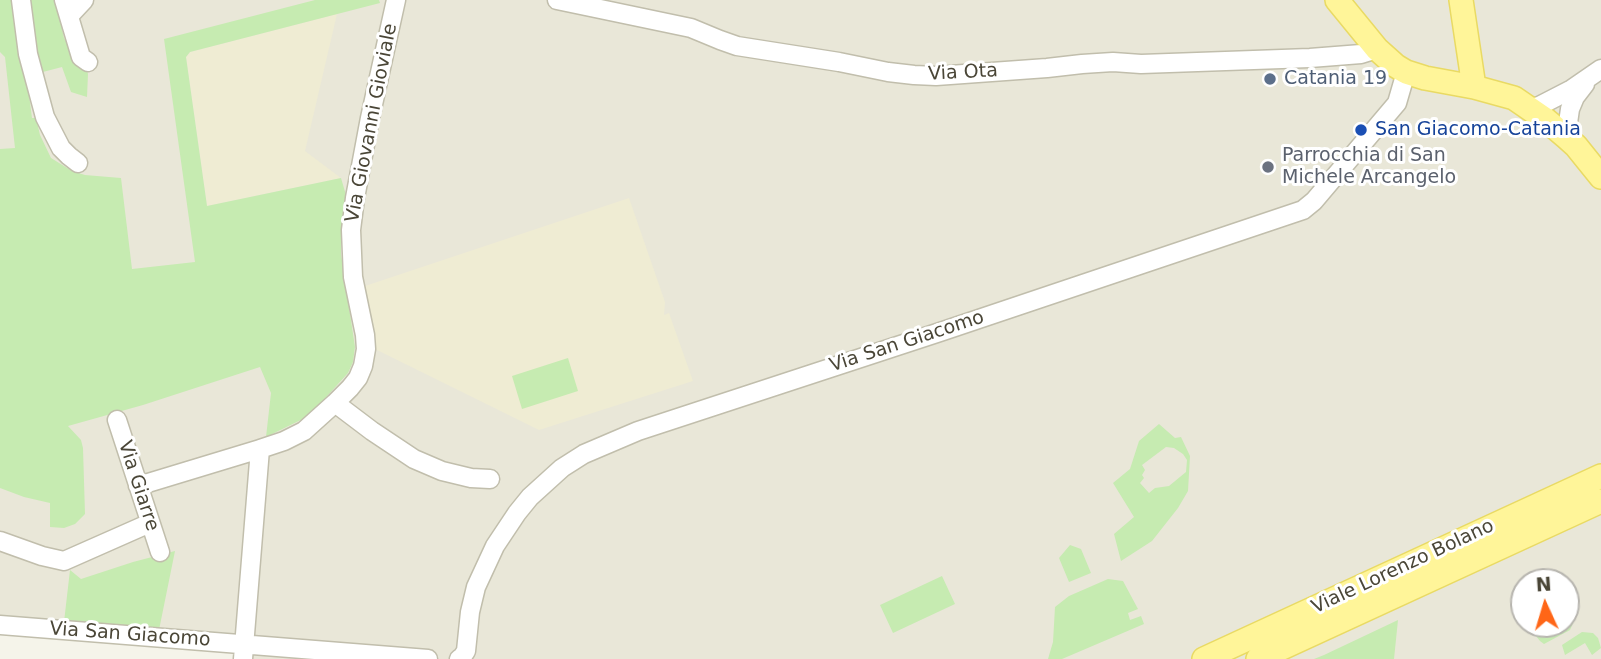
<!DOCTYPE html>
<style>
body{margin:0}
#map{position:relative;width:1601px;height:659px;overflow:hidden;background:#f5f4ea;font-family:"DejaVu Sans",sans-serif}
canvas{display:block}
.north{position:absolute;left:1510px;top:568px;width:70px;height:70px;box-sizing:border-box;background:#fff;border:2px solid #b7b5af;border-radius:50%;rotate:356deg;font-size:19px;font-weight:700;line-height:28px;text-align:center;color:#4a4637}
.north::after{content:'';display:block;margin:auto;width:24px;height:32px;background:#ff6617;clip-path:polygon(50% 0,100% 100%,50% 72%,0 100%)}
</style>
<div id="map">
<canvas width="1601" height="659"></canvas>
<div class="north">N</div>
</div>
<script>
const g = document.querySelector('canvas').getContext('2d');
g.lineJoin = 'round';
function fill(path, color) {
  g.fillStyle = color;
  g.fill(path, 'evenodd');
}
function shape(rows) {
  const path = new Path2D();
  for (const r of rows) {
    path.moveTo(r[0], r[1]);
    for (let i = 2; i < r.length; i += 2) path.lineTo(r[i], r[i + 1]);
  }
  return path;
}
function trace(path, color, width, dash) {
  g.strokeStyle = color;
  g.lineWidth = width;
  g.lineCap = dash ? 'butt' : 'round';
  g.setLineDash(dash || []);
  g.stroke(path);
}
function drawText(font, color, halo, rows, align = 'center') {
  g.font = font + ' "DejaVu Sans",sans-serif';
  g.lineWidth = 6;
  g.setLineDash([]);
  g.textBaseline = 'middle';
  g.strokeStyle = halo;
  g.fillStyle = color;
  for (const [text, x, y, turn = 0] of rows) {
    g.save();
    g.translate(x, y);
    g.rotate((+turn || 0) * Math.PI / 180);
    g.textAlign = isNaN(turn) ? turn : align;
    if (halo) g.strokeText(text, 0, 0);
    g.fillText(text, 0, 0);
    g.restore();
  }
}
fill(shape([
 [0,0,1601,0,1601,659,243,659,244,644,0,625],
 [1524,582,1566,582,1566,624,1524,624]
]), '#e9e7d8');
fill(shape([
 [337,14,305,151,341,178,207,206,186,57,190,52],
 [629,198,665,302,664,315,669,313,693,381,539,430,375,349,373,322,362,287]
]), '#efecd3');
fill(shape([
 [0,0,17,0,32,118,36,118,40,135,51,158,72,171,85,175,121,178,132,269,195,262,164,39,315,0,379,0,380,3,190,52,186,57,207,206,341,178,346,195,341,234,341,254,355,347,353,362,348,373,309,416,266,437,271,393,260,367,143,405,68,426,81,440,83,448,85,514,75,524,64,528,50,527,50,503,24,497,0,488,0,149,15,148,5,57,0,52],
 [27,0,56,0,64,38,73,54,86,68,88,74,87,97,71,92,62,67,39,73],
 [568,358,578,391,522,409,512,376],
 [1159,424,1175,438,1181,437,1190,456,1188,491,1178,508,1152,541,1121,561,1114,534,1134,517,1113,483,1130,469,1139,441],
 [1166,447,1174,448,1183,454,1187,460,1186,472,1169,486,1155,488,1149,493,1140,483,1144,478,1142,475,1145,470,1142,465],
 [1070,545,1081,549,1091,573,1069,582,1059,558],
 [175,551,159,630,64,622,70,570,81,579,133,562],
 [942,576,955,604,893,633,880,605],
 [1108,579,1123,581,1138,609,1128,613,1130,620,1141,616,1144,624,1062,659,1048,659,1053,642,1055,607,1069,596],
 [1569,614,1573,623,1570,630,1544,644,1540,641,1536,636,1536,629,1540,626,1541,627,1548,624,1566,624,1566,616],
 [1398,620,1394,659,1314,659,1324,655],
 [1582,632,1593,633,1598,638,1601,648,1592,655,1585,643,1565,655,1562,645]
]), '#c6ebb1');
const minor = shape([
 [21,0,28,54,45,117,61,148,69,156,78,163],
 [64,0,81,57,88,62],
 [557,0,691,28,720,40,737,46,839,62,888,72,914,75,936,76,1047,68,1082,64,1113,62,1141,64,1310,58,1361,54,1377,49],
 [69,16,84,0],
 [1531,108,1539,106,1572,89,1601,69],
 [1566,137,1570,109,1575,97,1585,84],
 [335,403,350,388,358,378,363,366,366,349,365,335,353,277,351,230,355,198,370,118,396,0],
 [117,420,160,552],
 [260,449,284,441,304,431,335,403,372,431,414,459,442,471,471,478,490,479],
 [138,486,260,449,243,659],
 [0,541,42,556,64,561,150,523],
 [0,625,428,659],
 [459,659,462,657,466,651,470,612,476,587,495,546,517,513,530,497,562,468,584,454,638,431,940,332,1303,210,1314,201,1397,103,1406,72]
]);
const major = shape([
 [1337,0,1377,49,1396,66,1406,72,1425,78,1474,87,1514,98,1546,120,1566,137,1576,146,1601,177],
 [1461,0,1474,87],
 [1204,659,1601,476],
 [1258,659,1601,501]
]);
trace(minor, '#c1beac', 21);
trace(major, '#e9da64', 26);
trace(minor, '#fff', 18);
trace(major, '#fff599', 23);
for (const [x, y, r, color] of [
 [1270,79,7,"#5c6f8a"],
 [1361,130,7,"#1a4fb4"],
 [1268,167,7,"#6b7280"]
]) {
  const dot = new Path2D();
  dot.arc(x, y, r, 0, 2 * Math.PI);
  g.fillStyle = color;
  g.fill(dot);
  trace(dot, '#fff', 2.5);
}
drawText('19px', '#4a4637', '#fff', [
 ["Via Ota",963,73,-3],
 ["Via Giovanni Gioviale",372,123,-79],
 ["Via San Giacomo",907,342,-18],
 ["Via Giarre",138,486,72],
 ["Viale Lorenzo Bolano",1403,567,-25],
 ["Via San Giacomo",130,635,4]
]);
drawText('19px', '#4e5e75', '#fff', [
 ["Catania 19",1284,79]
], 'left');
drawText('19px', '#164399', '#fff', [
 ["San Giacomo-Catania",1375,130]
], 'left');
drawText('19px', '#5b616d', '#fff', [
 ["Parrocchia di San",1282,156],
 ["Michele Arcangelo",1282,178]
], 'left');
</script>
